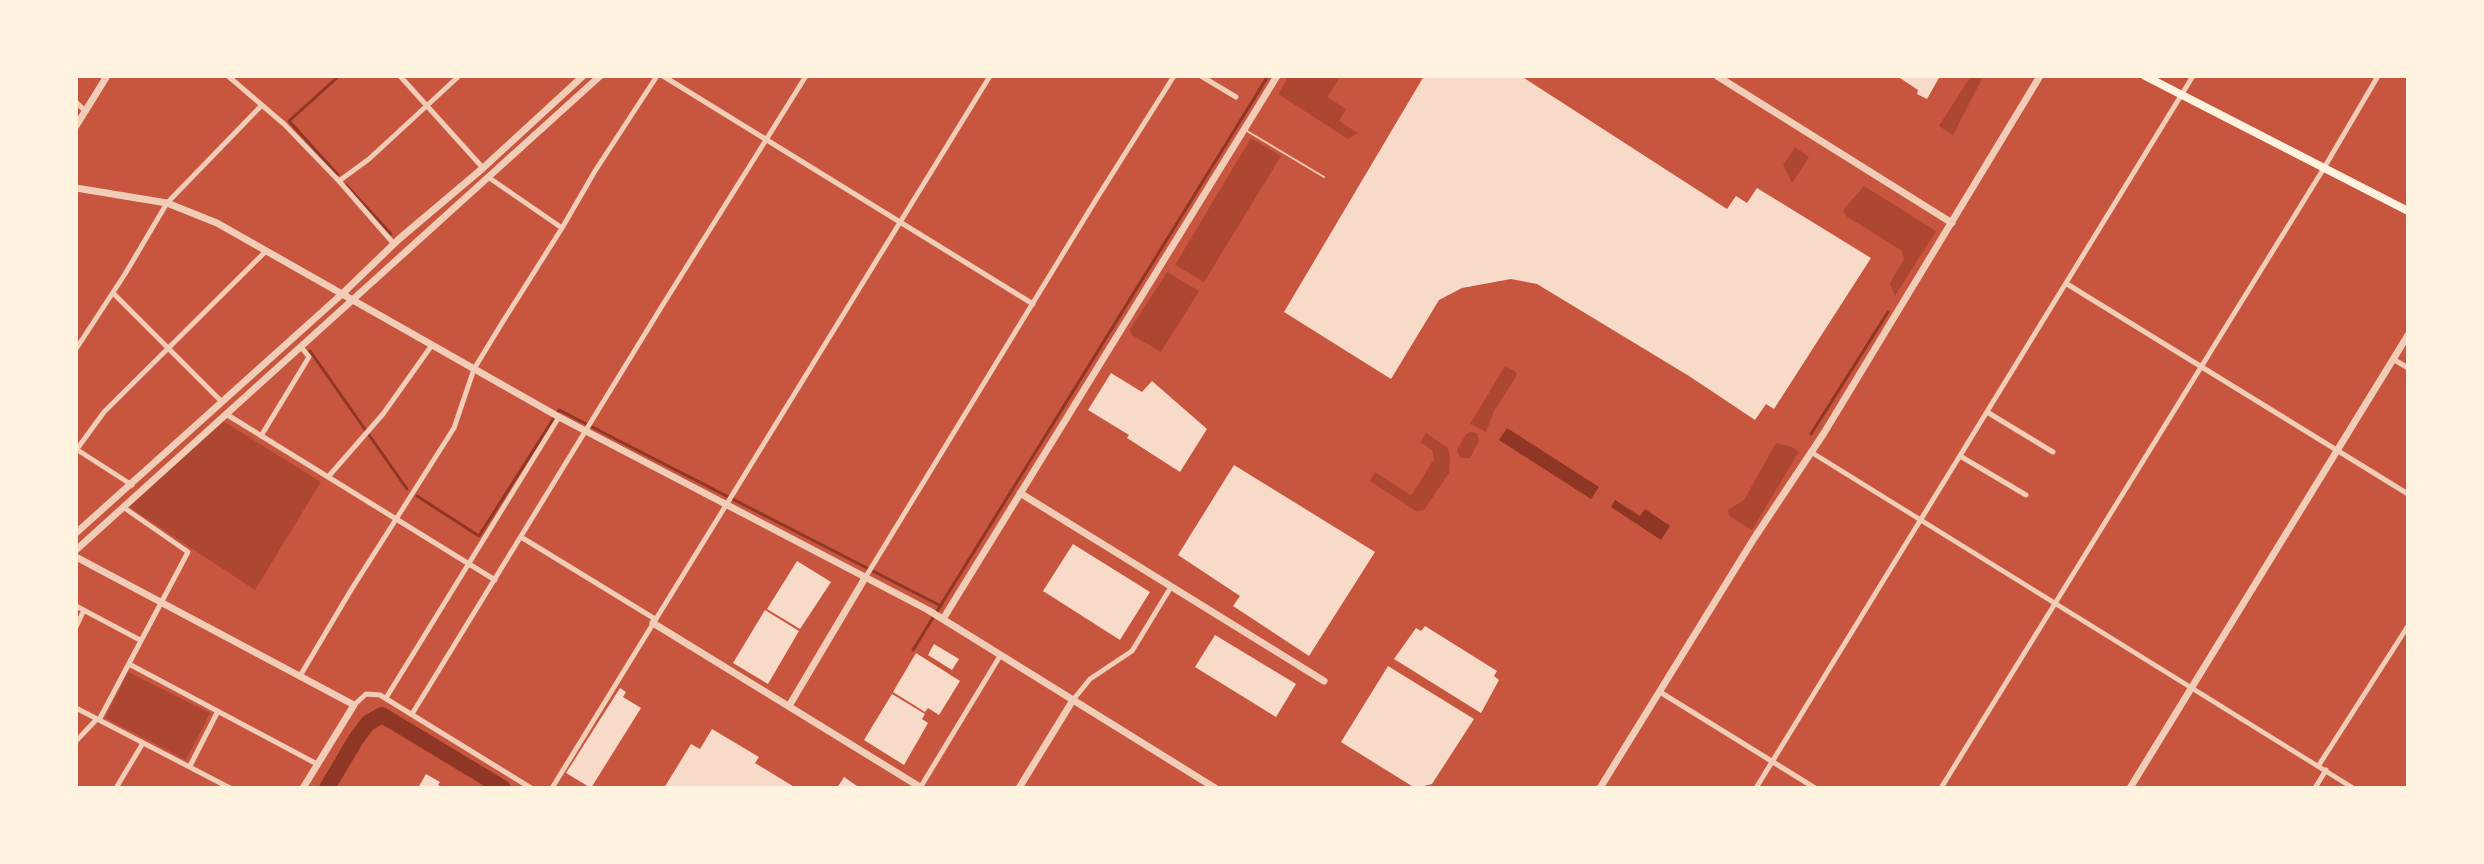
<!DOCTYPE html>
<style>
body{margin:0}
#map{position:relative;width:2484px;height:864px;overflow:hidden;background:#c8553d;font-family:Jost,sans-serif}
canvas{display:block}
.frame{position:absolute;inset:0;border:78px solid #fff3e0;pointer-events:none}
</style>
<div id="map">
<canvas width="2484" height="864"></canvas>
<div class="frame"></div>
</div>
<script>
const g = document.querySelector('canvas').getContext('2d');
g.lineJoin = 'round';
function fill(path, color) {
  g.fillStyle = color;
  g.fill(path, 'evenodd');
}
function shape(rows) {
  const path = new Path2D();
  for (const r of rows) {
    path.moveTo(r[0], r[1]);
    for (let i = 2; i < r.length; i += 2) path.lineTo(r[i], r[i + 1]);
  }
  return path;
}
function trace(path, color, width, dash) {
  g.strokeStyle = color;
  g.lineWidth = width;
  g.lineCap = dash ? 'butt' : 'round';
  g.setLineDash(dash || []);
  g.stroke(path);
}
fill(shape([
 [1971,76,1983,77,1953,135,1939,126],
 [1288,77,1340,77,1327,97,1346,109,1339,121,1358,133,1348,139,1278,94],
 [1251,138,1281,156,1204,282,1175,265],
 [1795,147,1809,157,1792,183,1783,165],
 [1864,186,1936,231,1895,296,1890,283,1904,259,1901,250,1846,216,1843,210],
 [1167,272,1199,291,1161,352,1132,335,1130,329],
 [1505,366,1516,372,1517,375,1494,411,1486,432,1470,424],
 [223,421,321,482,255,590,129,507],
 [1470,432,1477,433,1479,441,1470,458,1460,458,1457,450,1466,434],
 [1426,433,1448,448,1450,459,1449,473,1424,510,1416,511,1370,481,1375,472,1410,495,1412,494,1434,459,1432,450,1420,442],
 [1776,443,1792,447,1799,452,1752,530,1729,516,1728,510,1744,500],
 [128,672,210,713,186,760,105,718]
]), '#ae4732');
fill(shape([
 [1507,428,1599,487,1591,499,1499,440],
 [1615,500,1640,516,1645,509,1670,526,1661,540,1611,507]
]), '#8f3625');
trace(shape([
 [338,175,289,121,339,76],
 [346,185,391,234],
 [310,351,407,489],
 [1811,434,1888,312],
 [417,496,479,536,559,410,941,606],
 [913,650,1268,76]
]), '#8f3625', 3);
trace(shape([
 [327,788,356,739,368,723,382,715,503,788]
]), '#8f3625', 16);
fill(shape([
 [1424,76,1521,76,1727,209,1736,196,1747,203,1757,188,1871,258,1774,409,1766,404,1755,420,1689,376,1537,284,1511,279,1462,288,1439,300,1391,379,1284,312],
 [1897,76,1940,76,1927,99,1917,94,1918,90],
 [1111,373,1142,392,1152,381,1207,429,1180,472,1127,438,1129,435,1088,410],
 [1234,465,1375,552,1309,656,1233,606,1240,596,1178,555],
 [1073,544,1150,592,1120,640,1043,591],
 [797,561,831,582,800,629,767,609],
 [765,610,799,631,768,684,733,663],
 [1425,626,1497,671,1494,676,1499,680,1481,713,1394,659,1416,628,1421,631],
 [1215,635,1296,684,1276,717,1195,667],
 [934,644,959,659,952,670,928,655],
 [916,653,960,681,939,715,928,708,925,712,893,692],
 [1388,666,1474,719,1432,784,1415,788,1341,742],
 [620,688,626,692,623,697,641,708,591,788,566,773],
 [892,694,925,714,922,719,928,723,904,765,864,740],
 [712,729,759,757,755,763,796,788,664,788,691,744,700,749],
 [426,774,440,782,438,785,443,788,418,788],
 [844,777,860,788,837,788]
]), '#f7dbc8');
trace(shape([
 [1247,131,1324,177]
]), '#f1ccb7', 2);
trace(shape([
 [228,76,284,124,339,181,394,244],
 [400,76,483,168],
 [663,76,1033,304],
 [1201,76,1236,97],
 [76,102,85,111],
 [488,177,562,228],
 [339,181,369,159,459,76],
 [2067,284,2408,494],
 [113,293,222,402],
 [76,349,125,274,167,203,261,106],
 [2393,359,2408,368],
 [1987,412,2053,452],
 [226,414,495,580],
 [261,436,309,357,302,348],
 [76,449,132,485],
 [77,449,104,412,266,251],
 [1811,452,2353,788],
 [1960,456,2026,495],
 [328,477,383,414,432,345],
 [521,537,655,619],
 [865,578,1097,198,1174,76],
 [76,606,140,640],
 [76,627,84,610],
 [129,664,317,764],
 [300,676,351,590,454,428,474,369,502,323,562,228,595,171,657,76],
 [1660,692,1815,788],
 [386,698,559,417],
 [1073,700,1090,679,1132,651,1171,587],
 [354,705,366,694,380,695,531,788],
 [76,708,230,788],
 [412,714,662,306,806,76],
 [99,720,188,552,123,507],
 [76,741,97,719],
 [2319,765,2408,626],
 [190,766,218,711],
 [116,788,143,743],
 [552,788,990,76],
 [920,788,1000,656],
 [1756,788,2193,76],
 [1941,788,2324,168,2378,76],
 [2315,788,2326,770]
]), '#f1ccb7', 5);
trace(shape([
 [1717,76,1952,223],
 [76,126,107,76],
 [76,188,167,203,217,223,559,417,928,610,1215,788],
 [1020,493,1324,681],
 [76,533,342,294,399,239,483,168,583,76],
 [76,550,600,76],
 [76,557,354,705,303,788],
 [943,619,1277,76],
 [653,623,920,787],
 [789,706,865,578],
 [1019,788,1073,700],
 [1600,788,1753,540,1824,433,2040,76],
 [2130,788,2408,335]
]), '#f1ccb7', 7);
trace(shape([
 [2145,76,2408,211]
]), '#fff3e0', 8);
</script>
